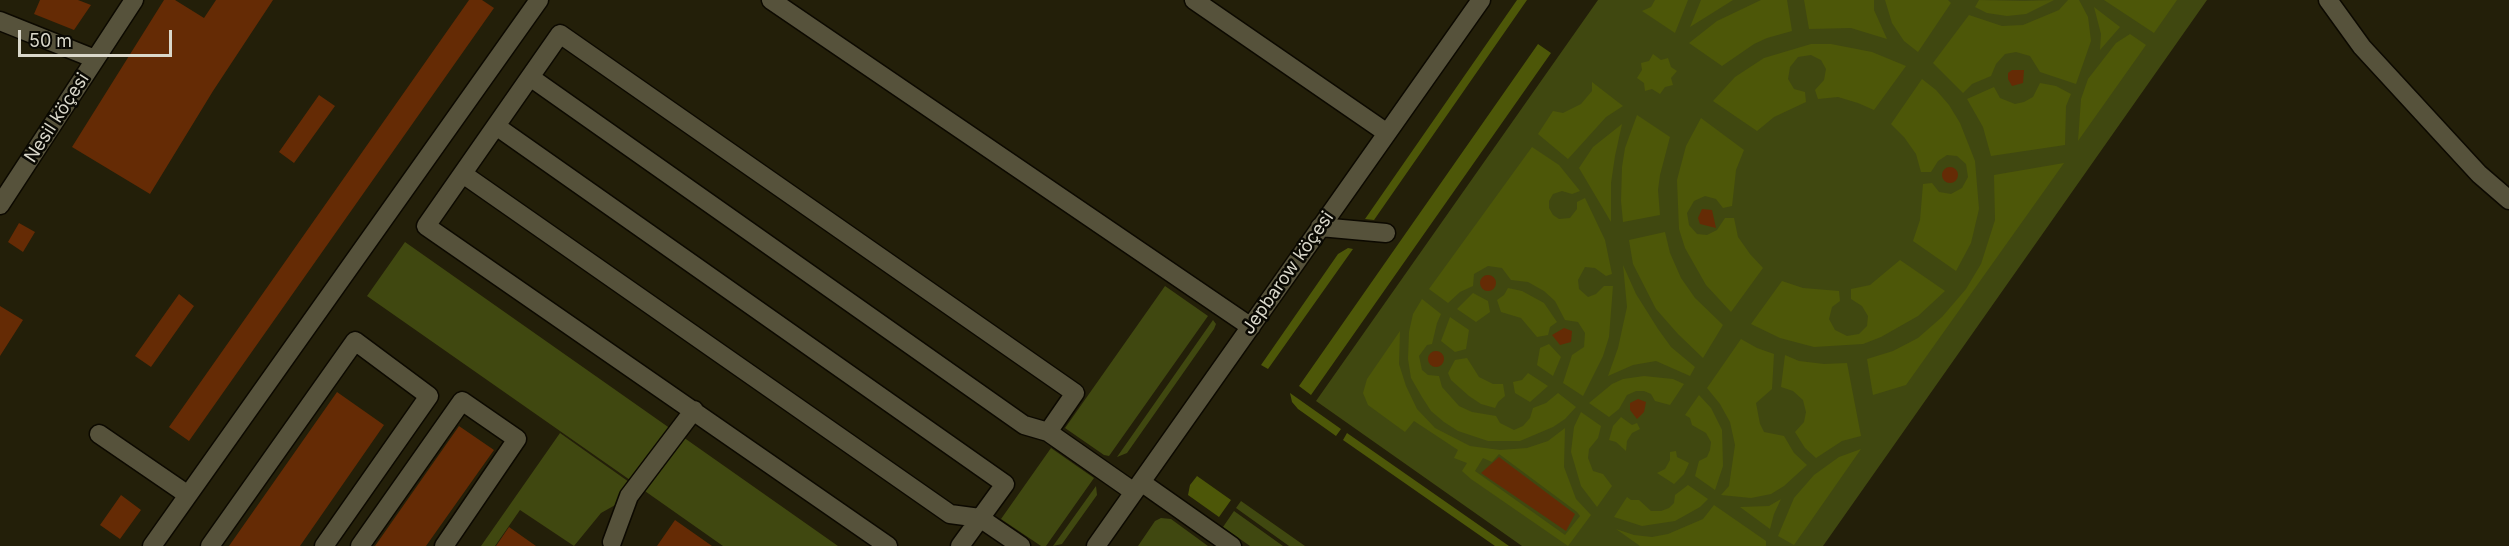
<!DOCTYPE html>
<meta charset="utf-8">
<style>
body{margin:0}
#map{position:relative;width:2509px;height:546px;overflow:hidden;background:#231f09;font-family:Inter,sans-serif}
canvas{display:block}
.scale{position:absolute;left:18px;top:30px;width:154px;height:27px;box-sizing:border-box;border:3px solid #dad8cb;border-top:0;padding-left:8px;font-size:18px;line-height:21px;white-space:nowrap;color:#dad8cb;-webkit-text-stroke:4px #0a0903;paint-order:stroke}
</style>
<div id="map">
<canvas width="2509" height="546"></canvas>
<div class="scale">50 m</div>
</div>
<script>
const g = document.querySelector('canvas').getContext('2d');
g.lineJoin = 'round';
function fill(path, color) {
  g.fillStyle = color;
  g.fill(path, 'evenodd');
}
function shape(rows) {
  const path = new Path2D();
  for (const r of rows) {
    if (r.length === 3) {
      path.moveTo(r[0] + r[2], r[1]);
      path.arc(r[0], r[1], r[2], 0, 2 * Math.PI);
      continue;
    }
    path.moveTo(r[0], r[1]);
    for (let i = 2; i < r.length; i += 2) path.lineTo(r[i], r[i + 1]);
  }
  return path;
}
function trace(path, color, width, dash) {
  g.strokeStyle = color;
  g.lineWidth = width;
  g.lineCap = dash ? 'butt' : 'round';
  g.setLineDash(dash || []);
  g.stroke(path);
}
function drawText(font, color, halo, rows, align = 'center') {
  g.font = font + ' Inter,sans-serif';
  g.lineWidth = 5;
  g.setLineDash([]);
  g.textBaseline = 'middle';
  g.strokeStyle = halo;
  g.fillStyle = color;
  for (const [text, x, y, turn = 0] of rows) {
    g.save();
    g.translate(x, y);
    g.rotate((+turn || 0) * Math.PI / 180);
    g.textAlign = isNaN(turn) ? turn : align;
    if (halo) g.strokeText(text, 0, 0);
    g.fillText(text, 0, 0);
    g.restore();
  }
}
fill(shape([
 [1598,0,2207,0,1823,546,1522,546,1316,401],
 [405,242,671,429,630,480,367,296],
 [1165,286,1208,316,1109,456,1104,455,1065,428],
 [1213,320,1216,324,1214,329,1127,453,1117,457],
 [560,433,629,482,617,504,601,513,574,546,520,510,495,546,481,546],
 [683,437,838,546,723,546,642,489],
 [1051,448,1094,478,1046,546,1041,546,1001,519],
 [1096,486,1097,495,1062,544,1053,546],
 [1241,501,1305,546,1289,546,1236,508],
 [1234,511,1283,546,1250,546,1223,527],
 [1161,518,1171,519,1208,546,1138,546,1155,521]
]), '#404810');
fill(shape([
 [1517,0,1527,0,1374,220,1365,219],
 [1655,0,1688,0,1675,33,1642,11,1651,7],
 [1701,0,1733,0,1690,27],
 [1761,0,1787,0,1792,31,1767,38,1754,44,1722,66,1689,43,1717,21],
 [1804,0,1874,0,1874,10,1887,39,1851,28,1809,29],
 [1885,0,1948,0,1951,3,1918,52,1904,41,1892,23],
 [1979,0,2024,1,2054,0,2026,14,2007,16,1987,13,1975,7],
 [2068,0,2079,0,2088,17,2091,41,2076,84,2040,72,2030,56,2016,52,2005,54,1996,64,1991,76,1972,84,1963,93,1933,63,1969,15,2002,26,2023,25,2059,10],
 [2104,0,2177,0,2154,33],
 [2094,7,2120,27,2100,50,2101,34],
 [2130,34,2146,45,2078,141,2081,99,2088,79,2116,43],
 [1538,44,1551,53,1311,395,1299,386],
 [1811,44,1831,44,1872,52,1906,66,1874,110,1858,103,1838,97,1818,99,1815,90,1824,80,1826,69,1821,60,1811,55,1798,57,1790,67,1788,79,1794,89,1805,92,1806,102,1774,117,1757,131,1713,101,1735,77,1764,58],
 [1653,54,1661,60,1668,58,1671,67,1677,71,1671,78,1673,85,1665,87,1660,94,1652,89,1645,91,1644,83,1637,78,1642,70,1641,63,1649,61],
 [1922,79,1936,90,1949,105,1960,123,1975,161,1979,209,1971,243,1956,271,1913,241,1920,220,1923,184,1932,183,1939,192,1951,194,1962,188,1968,177,1966,164,1957,156,1947,155,1938,161,1931,172,1921,172,1916,154,1904,137,1891,124],
 [1592,82,1623,106,1606,117,1568,159,1538,134,1553,111,1563,113,1581,104,1592,91],
 [2040,83,2056,86,2071,94,2066,106,2065,145,1991,156,1983,127,1967,99,1994,87,2000,98,2015,104,2024,102,2033,97],
 [1637,115,1670,137,1660,175,1658,190,1660,215,1623,222,1621,201,1622,167,1625,148],
 [1701,118,1744,150,1736,170,1732,206,1723,208,1716,199,1705,196,1694,201,1687,213,1689,225,1697,234,1707,235,1717,230,1725,218,1734,218,1738,237,1750,254,1763,268,1731,312,1706,285,1685,248,1679,229,1677,180,1686,146],
 [1622,124,1615,156,1611,183,1611,222,1579,168,1593,147],
 [1532,147,1559,165,1580,191,1572,194,1562,191,1553,194,1549,201,1549,208,1553,215,1559,219,1570,218,1577,209,1577,202,1585,198,1605,240,1612,274,1606,276,1595,268,1585,267,1578,280,1579,289,1588,297,1596,294,1604,286,1613,286,1609,337,1603,356,1583,396,1563,383,1572,355,1584,347,1585,333,1578,322,1565,320,1555,301,1544,291,1528,282,1511,280,1502,268,1488,266,1474,274,1473,286,1460,292,1448,303,1429,289],
 [2064,163,1906,385,1873,395,1867,359,1893,351,1918,338,1942,317,1966,289,1981,264,1995,220,1994,175],
 [1665,232,1670,253,1681,278,1695,298,1723,325,1703,358,1678,334,1656,309,1633,264,1629,240],
 [1348,248,1353,249,1268,369,1261,365,1338,254],
 [1900,260,1945,291,1918,316,1881,337,1863,344,1814,347,1780,338,1751,324,1782,281,1803,288,1839,291,1840,301,1832,307,1829,319,1835,330,1847,336,1859,334,1867,326,1868,316,1862,306,1851,299,1851,289,1870,285],
 [1623,265,1636,294,1658,329,1671,347,1695,367,1690,376,1656,361,1633,365,1608,376,1618,348,1627,307],
 [1508,288,1522,291,1544,303,1557,322,1550,327,1548,335,1537,337,1521,318,1501,312,1497,300,1504,295],
 [1473,293,1488,301,1490,312,1476,322,1457,309],
 [1422,299,1441,314,1437,323,1432,344,1427,345,1419,356,1422,370,1428,375,1439,376,1442,387,1459,406,1472,412,1496,416,1500,423,1514,430,1523,426,1530,418,1533,408,1546,403,1558,393,1576,407,1565,419,1553,427,1520,441,1488,441,1458,431,1444,422,1431,411,1422,397,1411,378,1408,359,1409,332,1413,314],
 [1450,317,1469,330,1466,349,1455,352,1441,341],
 [1400,331,1399,364,1406,386,1417,409,1435,428,1470,446,1500,450,1527,448,1548,441,1565,428,1564,467,1576,499,1591,515,1568,546,1471,479,1462,471,1467,463,1454,458,1458,450,1414,421,1405,432,1368,405,1363,393,1367,379],
 [1499,454,1577,512,1580,516,1565,535,1475,471,1483,458,1492,462],
 [1741,339,1757,348,1774,354,1772,389,1756,403,1760,424,1764,432,1784,436,1794,453,1807,465,1784,486,1771,494,1751,498,1721,495,1729,486,1735,445,1730,422,1720,404,1707,388],
 [1549,344,1561,357,1553,376,1537,365,1540,348],
 [1785,355,1799,361,1824,364,1847,363,1861,436,1842,441,1816,458,1805,448,1795,432,1804,422,1806,412,1803,400,1793,391,1781,387],
 [1467,358,1479,377,1493,384,1503,384,1505,396,1498,402,1495,408,1481,404,1469,396,1451,380,1448,373,1455,360],
 [1528,373,1548,386,1530,402,1515,393,1513,382,1522,380],
 [1644,376,1673,379,1684,384,1670,405,1655,401,1651,394,1644,391,1636,391,1627,395,1619,409,1609,417,1589,403,1612,384,1623,379],
 [1290,393,1341,429,1336,436,1298,409,1292,402],
 [1699,395,1711,408,1722,430,1723,466,1715,490,1695,476,1699,461,1707,457,1710,450,1711,442,1706,433,1692,425,1690,418,1685,415],
 [1581,412,1601,426,1598,438,1589,449,1588,458,1593,471,1603,474,1612,486,1597,507,1581,486,1571,452,1574,427],
 [1621,417,1632,425,1637,423,1640,429,1632,433,1627,441,1626,451,1616,442,1609,440,1613,426],
 [1347,433,1509,546,1495,546,1343,440],
 [1861,449,1794,545,1778,536,1794,498,1814,475,1839,457],
 [1676,451,1677,457,1689,463,1684,474,1674,484,1657,473,1665,469,1670,460,1670,452],
 [1197,476,1231,500,1219,517,1188,495,1190,485],
 [1688,485,1708,499,1700,507,1675,521,1642,526,1614,517,1627,497,1631,500,1639,500,1651,511,1661,511,1669,508,1674,503,1675,495],
 [1781,499,1774,514,1770,529,1740,507,1769,506],
 [1714,505,1766,541,1766,546,1640,546,1616,529,1634,535,1652,537,1668,534,1703,519]
]), '#4d5708');
fill(shape([
 [40,0,78,0,91,5,74,30,34,14],
 [164,0,175,0,204,18,216,0,273,0,213,91,150,194,72,147],
 [469,0,482,0,494,8,189,441,169,427],
 [2012,70,2024,70,2023,83,2012,86,2008,79,2008,73],
 [319,95,335,106,294,163,279,152],
 [1950,175,8],
 [1702,209,1712,210,1716,228,1700,224,1698,218],
 [19,223,35,232,23,252,8,242],
 [1488,283,8],
 [179,294,194,306,151,367,135,356],
 [0,306,23,320,0,356],
 [1564,328,1572,331,1571,342,1560,345,1552,335],
 [1436,359,8],
 [337,392,384,425,300,546,229,546],
 [1638,399,1646,402,1644,412,1637,419,1630,410,1630,403],
 [459,426,494,450,426,546,375,546],
 [1499,457,1575,514,1566,531,1481,473],
 [121,495,141,510,120,539,100,525],
 [675,520,712,546,657,546],
 [509,527,536,546,496,546]
]), '#652b05');
const minor = shape([
 [771,0,1251,327],
 [1194,0,1387,133],
 [2328,0,2362,47,2479,174,2509,200],
 [0,21,95,59],
 [530,77,1024,425,1048,432,1134,492],
 [496,126,1005,484,960,546],
 [463,174,950,514,980,518,1021,546],
 [0,205,134,0],
 [1320,227,1386,233],
 [99,434,188,495],
 [1141,482,1232,546],
 [612,542,629,496,694,410],
 [152,546,539,0],
 [210,546,355,341,429,396,324,546],
 [360,546,462,401,517,439,444,546],
 [888,546,426,226,560,34,1075,393,1048,432],
 [1096,546,1481,0]
]);
trace(minor, '#0c0900', 21);
trace(minor, '#56523b', 18);
drawText('18px', '#dad8cb', '#0a0903', [
 ["Nesil köçesi",57,118,-57],
 ["Jepbarow köçesi",1288,273,-55]
]);
</script>
